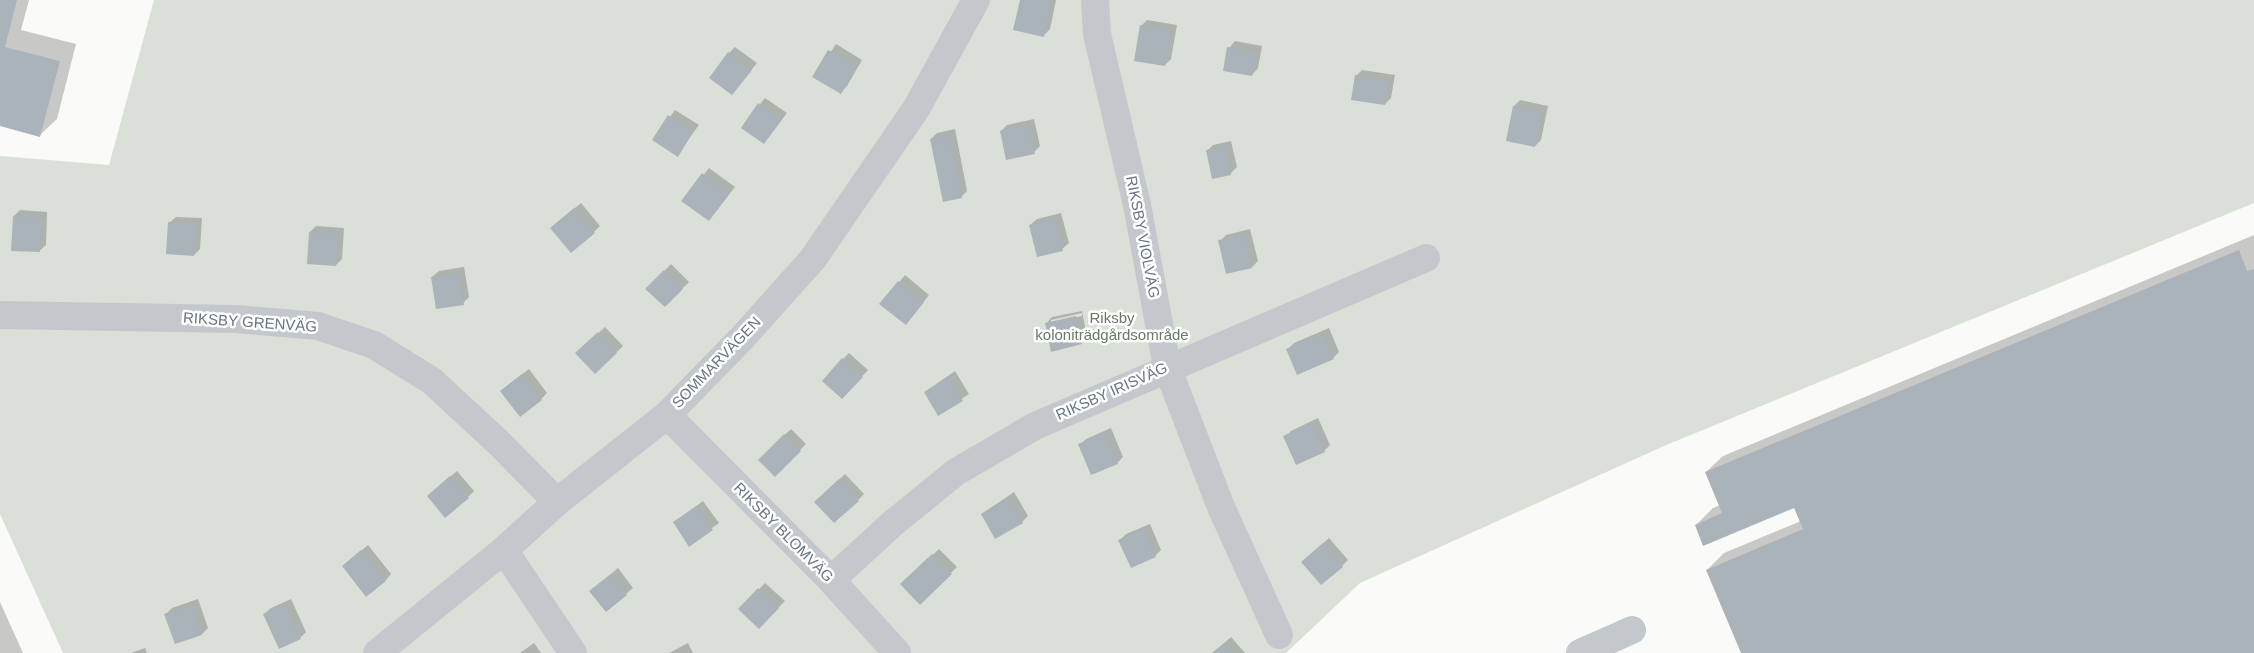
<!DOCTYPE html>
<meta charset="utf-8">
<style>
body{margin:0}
canvas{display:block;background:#fafaf8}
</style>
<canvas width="2254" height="653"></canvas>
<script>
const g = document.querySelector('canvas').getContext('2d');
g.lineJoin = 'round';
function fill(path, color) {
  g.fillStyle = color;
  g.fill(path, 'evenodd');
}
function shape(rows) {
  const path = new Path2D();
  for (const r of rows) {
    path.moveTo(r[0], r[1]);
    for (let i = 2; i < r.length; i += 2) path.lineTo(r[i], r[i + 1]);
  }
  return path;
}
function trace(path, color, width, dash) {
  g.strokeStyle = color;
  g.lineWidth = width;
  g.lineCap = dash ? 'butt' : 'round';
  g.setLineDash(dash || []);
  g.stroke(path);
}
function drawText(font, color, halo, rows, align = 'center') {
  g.font = font + ' Helvetica,sans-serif';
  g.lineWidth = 5;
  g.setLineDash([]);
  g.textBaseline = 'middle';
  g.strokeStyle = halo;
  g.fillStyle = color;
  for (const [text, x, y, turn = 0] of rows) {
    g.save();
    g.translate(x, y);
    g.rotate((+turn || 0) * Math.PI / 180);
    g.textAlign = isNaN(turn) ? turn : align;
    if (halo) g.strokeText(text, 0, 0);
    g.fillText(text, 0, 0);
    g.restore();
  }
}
fill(shape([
 [154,0,2254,0,2254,203,1664,446,1360,583,1286,653,63,653,0,514,0,156,109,165]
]), '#dadfd7');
fill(shape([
 [0,0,29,0,21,30,76,44,57,119,40,135,0,125],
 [1021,0,1056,0,1050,29,1044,35],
 [1147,20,1177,25,1171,59,1165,65,1141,26],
 [1235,41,1262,46,1258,68,1252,75,1229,48],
 [836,44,862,60,847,86,841,92,814,77],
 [735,47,757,63,732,94,729,53],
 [1362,70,1395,75,1391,98,1385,104,1356,76],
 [765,98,787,113,764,143,742,127],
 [1520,100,1548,106,1541,140,1535,146,1514,106],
 [675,110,699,125,677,155,654,139],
 [1034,119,1040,146,1034,152,1001,131,1007,125],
 [955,129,967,191,961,197,931,139,937,133],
 [1231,141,1237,167,1230,174,1207,151,1213,145],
 [709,168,735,187,709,220,683,201],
 [581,203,600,226,594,232,558,222],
 [20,210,47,212,46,245,39,251,14,216],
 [1061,213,1069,243,1062,249,1030,225,1037,219],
 [176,217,202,218,200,249,194,255,169,223],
 [316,226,344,228,342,259,336,265,310,232],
 [1250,229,1258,261,1252,267,1220,241,1226,235],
 [2254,235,2254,653,1742,653,1707,570,1724,553,1801,521,1795,507,1696,525,1713,508,1720,505,1706,472,1723,456],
 [671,264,689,282,665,306,647,289],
 [464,267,469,297,463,303,432,277,439,271],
 [905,275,929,295,912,317,881,304],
 [1082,311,1087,337,1081,343,1046,324,1052,317],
 [1082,313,1082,316,1051,323,1051,320],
 [605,327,623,346,595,373,577,353],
 [1329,328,1339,352,1333,358,1288,349,1294,343],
 [849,353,868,370,842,398,843,359],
 [529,369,547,393,541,399,508,385],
 [955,371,969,394,939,414,925,392],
 [1318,418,1330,445,1324,451,1285,437,1291,431],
 [1111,428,1123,457,1117,463,1080,445,1086,439],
 [791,429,806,444,775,475,759,460],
 [457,471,474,491,468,497,434,490],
 [845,474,864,494,858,500,822,496],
 [1014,492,1028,516,1022,522,982,514],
 [703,501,719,523,689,545,674,522],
 [1150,524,1161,550,1155,556,1120,540,1126,534],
 [1329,538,1348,560,1342,566,1309,556],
 [368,545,391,574,385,581,343,566],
 [939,549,957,567,920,603,902,584],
 [618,568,633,588,606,611,591,591],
 [765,583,785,601,759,627,740,609],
 [198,599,208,628,202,634,175,643,166,614,172,608],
 [291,599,306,632,300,638,264,614,271,608],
 [0,602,23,653,0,653],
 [1231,637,1245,653,1213,653],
 [534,643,541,653,520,653],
 [688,643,693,653,669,653],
 [145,648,147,653,131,653]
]), '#0003');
fill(shape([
 [0,0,17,0,5,47,60,61,40,137,0,126],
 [1020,0,1052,0,1044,37,1013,30],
 [1140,25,1172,31,1165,66,1134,61],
 [1227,47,1257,52,1252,76,1223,71],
 [828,50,857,66,841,94,812,77],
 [728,52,752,70,732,95,709,78],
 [1355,75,1389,81,1385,105,1351,100],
 [758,103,782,119,764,144,741,128],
 [1513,106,1542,112,1535,147,1506,141],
 [668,115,693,132,678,157,652,140],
 [1028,124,1035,154,1006,160,1000,131],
 [949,135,962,198,943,202,930,139],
 [1225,146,1231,175,1212,179,1206,150],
 [702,173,730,193,709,221,681,201],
 [574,208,595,233,571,253,550,228],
 [13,216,42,218,40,252,11,251],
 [1055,219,1063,251,1037,257,1029,225],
 [168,222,196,224,194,256,166,254],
 [309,232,338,233,336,266,307,264],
 [1244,235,1252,268,1226,274,1218,240],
 [2239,250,2247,271,2254,269,2254,653,1741,653,1706,570,1803,529,1794,508,1703,546,1695,525,1722,513,1705,472],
 [664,270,683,289,665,307,645,289],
 [458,273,464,305,436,309,431,277],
 [898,281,924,302,906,325,879,304],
 [1076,316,1082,344,1051,352,1045,323],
 [598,332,617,353,595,374,575,353],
 [1322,333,1334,359,1297,375,1286,349],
 [842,358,863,377,842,399,822,381],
 [522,374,542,400,520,417,500,391],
 [949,376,963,401,938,416,924,392],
 [1312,423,1325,452,1296,465,1283,436],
 [1105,433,1118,464,1091,475,1078,444],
 [784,434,801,451,775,477,758,460],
 [450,476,469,498,445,518,427,496],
 [839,479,859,501,834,523,814,502],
 [1008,497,1023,523,995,539,981,514],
 [697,506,713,530,689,547,673,522],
 [1144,529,1156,557,1131,568,1118,540],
 [1323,543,1343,567,1321,585,1301,562],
 [361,550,386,581,366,597,342,566],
 [932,554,952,574,920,605,900,584],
 [611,574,627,595,606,612,589,591],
 [758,588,779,608,759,629,738,609],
 [285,604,301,639,279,649,263,614],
 [192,605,202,635,175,644,164,614],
 [1224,643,1233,653,1212,653]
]), '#aab3b9');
trace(shape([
 [1095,0,1097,34,1137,205,1167,367,1221,507,1279,635],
 [0,315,236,319,318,326,374,345,432,381,500,444,557,502],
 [667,415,831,580,897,653],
 [504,550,573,653],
 [831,580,892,524,956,472,1035,426,1426,258],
 [377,653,504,550,557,502,667,415,742,338,812,260,916,109,976,0],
 [1580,653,1632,630]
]), '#c3c8cc', 28);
drawText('15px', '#657683', '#fff', [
 ["RIKSBY VIOLVÄG",1142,237,79],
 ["RIKSBY GRENVÄG",250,323,4],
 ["SOMMARVÄGEN",717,363,-46],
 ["RIKSBY IRISVÄG",1112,392,-24],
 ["RIKSBY BLOMVÄG",783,533,45]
]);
drawText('15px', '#687a64', '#fff', [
 ["Riksby",1112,319],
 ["koloniträdgårdsområde",1112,336]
]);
</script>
